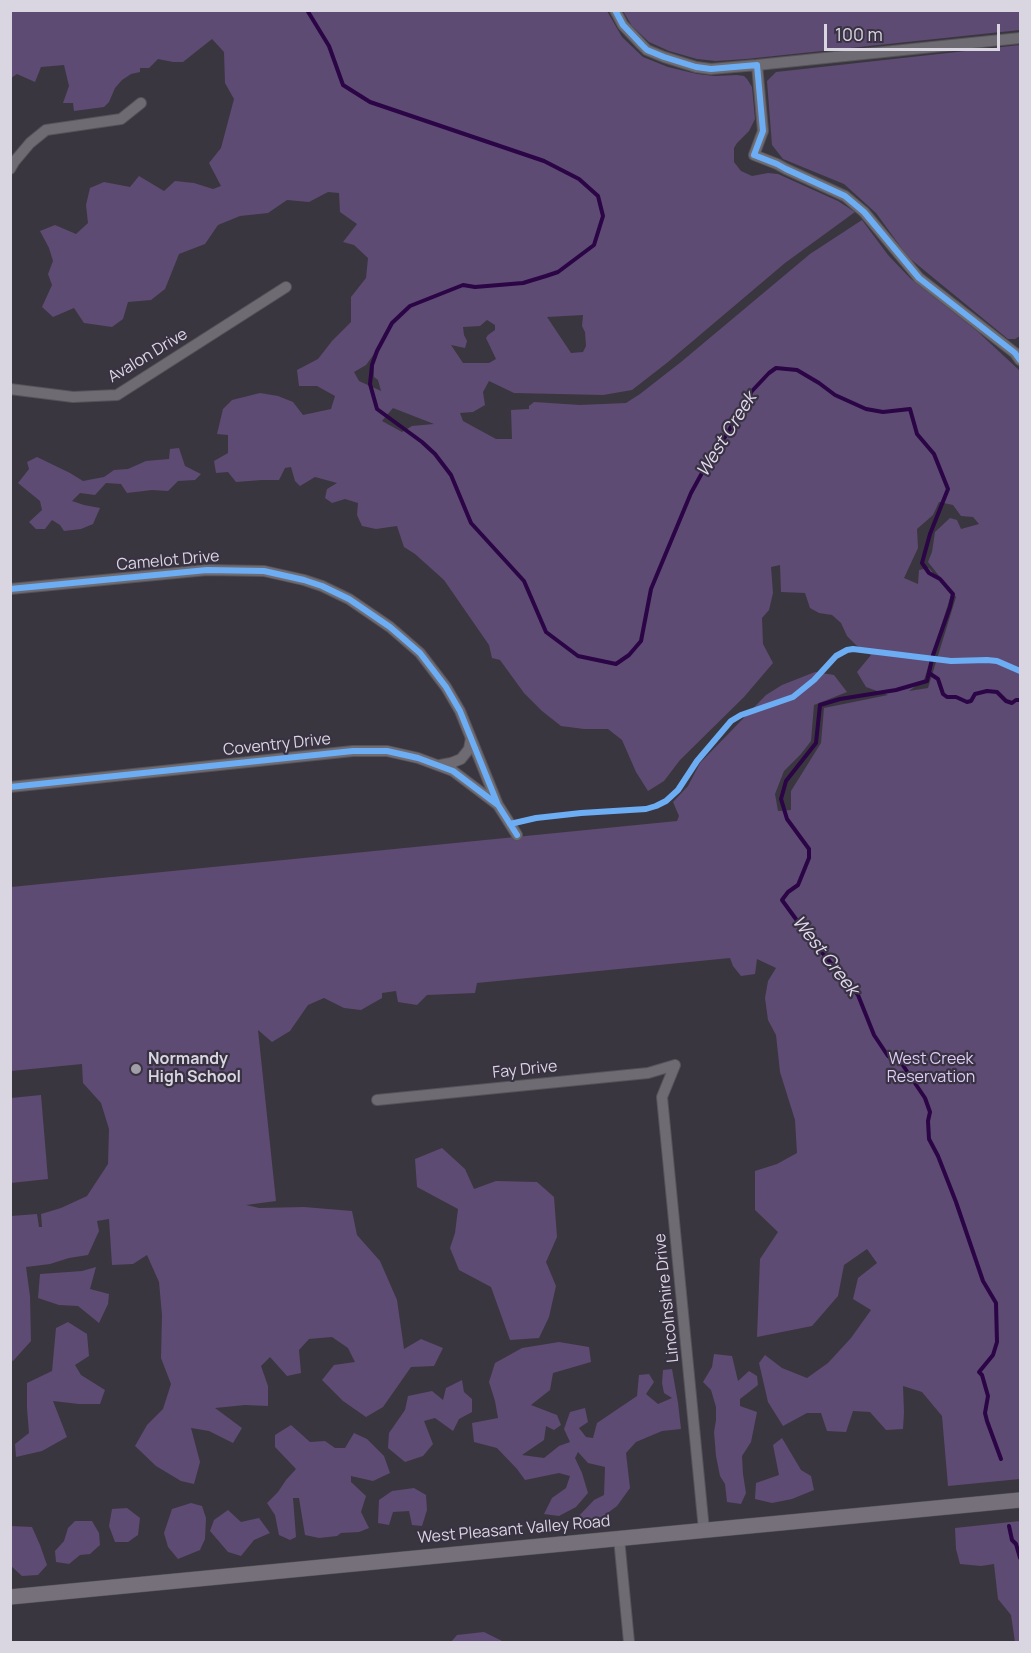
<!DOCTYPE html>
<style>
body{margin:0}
#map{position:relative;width:1031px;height:1653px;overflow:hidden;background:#3a363f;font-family:Manrope,sans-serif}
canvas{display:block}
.frame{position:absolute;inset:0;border:12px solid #dad6e1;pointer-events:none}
.scale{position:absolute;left:824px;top:24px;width:176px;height:27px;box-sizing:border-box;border:3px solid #dad6e1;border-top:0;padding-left:8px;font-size:18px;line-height:21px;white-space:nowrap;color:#dad6e1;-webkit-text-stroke:4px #393243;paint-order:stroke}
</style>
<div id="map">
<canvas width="1031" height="1653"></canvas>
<div class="frame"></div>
<div class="scale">100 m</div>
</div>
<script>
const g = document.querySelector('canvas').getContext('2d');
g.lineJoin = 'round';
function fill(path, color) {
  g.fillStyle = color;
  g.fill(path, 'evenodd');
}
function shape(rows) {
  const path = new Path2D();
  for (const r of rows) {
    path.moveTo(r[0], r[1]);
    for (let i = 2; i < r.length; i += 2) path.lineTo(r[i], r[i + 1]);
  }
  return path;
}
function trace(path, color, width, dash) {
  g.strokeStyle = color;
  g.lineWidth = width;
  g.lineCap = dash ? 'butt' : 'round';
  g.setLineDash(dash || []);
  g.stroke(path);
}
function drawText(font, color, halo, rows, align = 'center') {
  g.font = font + ' Manrope,sans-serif';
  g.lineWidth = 4.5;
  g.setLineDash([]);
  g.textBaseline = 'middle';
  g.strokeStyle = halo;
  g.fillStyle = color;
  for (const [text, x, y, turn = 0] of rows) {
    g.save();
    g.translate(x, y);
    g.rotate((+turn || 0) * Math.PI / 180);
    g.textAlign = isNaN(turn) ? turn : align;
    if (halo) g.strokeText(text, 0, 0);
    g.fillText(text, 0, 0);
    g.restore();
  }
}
fill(shape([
 [11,11,607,11,622,37,643,57,668,67,697,74,715,76,737,75,744,76,747,79,752,87,755,119,749,131,737,143,734,148,734,162,741,171,752,176,768,173,778,174,838,201,855,212,785,263,668,362,632,390,603,395,514,393,489,381,483,392,485,405,473,412,460,413,463,421,496,439,512,439,511,410,529,409,529,406,534,402,580,405,626,403,640,394,681,362,810,254,862,220,888,255,910,278,977,331,1020,371,1020,1479,948,1486,942,1416,922,1392,903,1386,904,1412,903,1429,886,1430,870,1412,853,1411,846,1432,827,1431,821,1413,807,1413,783,1426,768,1402,759,1363,765,1355,782,1368,807,1378,828,1363,851,1338,871,1310,853,1299,858,1278,877,1263,867,1249,844,1265,838,1296,812,1326,757,1337,760,1259,778,1232,755,1210,755,1171,777,1164,797,1153,795,1120,780,1072,776,1035,768,1020,765,998,768,981,776,968,757,959,755,974,741,976,733,966,730,958,477,983,475,993,427,995,417,1005,398,1002,396,991,382,993,382,998,361,1010,344,1008,324,998,308,1005,290,1031,272,1042,258,1030,276,1201,246,1205,259,1208,304,1207,352,1211,357,1235,380,1261,397,1300,404,1349,421,1339,443,1348,434,1366,411,1367,383,1407,366,1417,343,1401,322,1380,334,1365,355,1362,348,1348,332,1337,309,1339,299,1350,301,1373,287,1376,270,1357,261,1366,268,1386,268,1406,245,1405,215,1408,242,1428,233,1443,209,1431,191,1428,200,1462,194,1484,181,1481,156,1466,135,1446,147,1425,163,1409,171,1384,161,1358,162,1315,159,1282,147,1255,133,1264,112,1265,109,1219,97,1221,99,1231,88,1255,69,1258,50,1264,26,1267,30,1296,31,1341,13,1361,11,1360,11,1216,37,1214,39,1227,42,1227,41,1214,61,1208,87,1196,108,1164,109,1129,101,1103,83,1083,82,1064,11,1071,11,887,677,821,679,816,673,802,688,786,700,763,766,695,782,685,815,672,834,675,847,692,814,705,811,741,801,754,784,771,775,794,778,811,791,810,791,791,821,743,824,708,888,695,866,687,857,672,871,655,856,645,847,636,841,623,832,615,819,613,810,608,805,593,781,592,780,565,771,567,773,593,769,610,762,618,763,644,773,663,744,697,680,760,664,781,648,791,636,772,622,740,608,729,584,729,561,726,542,711,524,693,500,660,492,658,489,645,444,580,415,554,404,547,397,526,376,529,362,526,357,515,358,503,345,499,332,503,325,498,327,489,337,483,315,477,300,486,295,481,291,467,285,468,279,480,262,480,236,482,228,472,216,473,214,461,228,453,228,435,217,434,223,409,232,400,260,393,278,396,293,402,303,415,331,409,335,396,317,386,299,386,297,370,318,359,332,341,351,322,351,297,366,278,368,258,354,245,343,242,357,224,340,212,339,193,328,192,309,202,287,200,268,213,240,216,218,225,205,244,179,254,165,289,151,300,128,302,123,319,112,327,84,323,74,308,53,317,42,307,52,285,48,274,53,261,49,248,40,231,55,225,76,234,88,223,86,205,90,188,104,182,130,187,139,176,164,191,175,181,194,183,213,189,221,186,209,163,221,148,234,99,225,83,224,52,212,39,183,62,173,62,158,59,149,68,140,68,140,72,131,74,122,80,115,88,109,102,104,107,74,111,73,103,63,103,69,86,64,65,41,67,35,82,17,74,11,78],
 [583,315,582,326,585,332,586,346,583,352,571,353,547,317],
 [487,320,495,325,495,330,488,335,486,338,496,359,489,363,463,363,451,345,465,348,467,341,464,335,463,327,480,326],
 [374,354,374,377,378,380,381,391,359,381,354,372,366,365],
 [393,408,434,424,412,426,402,432,382,421],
 [939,502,953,505,961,516,973,517,979,524,961,529,957,520,950,518,935,532,932,552,928,562,956,597,928,688,909,691,924,680,951,595,929,568,919,570,918,584,904,578,918,548,917,529,933,515],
 [623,11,1020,11,1020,30,746,59,716,61,697,59,669,51,649,42,632,26],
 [1020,45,1020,336,1015,339,1008,339,908,257,876,213,844,184,783,159,772,145,767,81,776,72],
 [179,448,185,466,201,474,195,480,178,481,168,491,152,490,127,493,121,484,106,483,95,495,80,493,72,501,84,505,100,508,93,524,81,529,64,531,60,525,52,520,45,529,36,529,29,522,42,510,40,501,18,483,29,469,27,462,37,457,70,473,83,481,104,477,114,470,128,469,146,461,169,459,170,449],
 [41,1095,48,1179,11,1183,11,1098],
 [442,1148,465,1169,474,1189,496,1181,537,1182,554,1197,557,1237,546,1262,556,1286,549,1317,539,1338,510,1340,491,1287,459,1270,450,1248,455,1233,458,1209,417,1187,415,1159],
 [96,1267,90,1289,109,1294,108,1304,99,1323,78,1306,59,1305,38,1298,40,1274,82,1271],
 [68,1322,87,1334,89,1356,75,1365,81,1375,105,1390,100,1404,79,1404,53,1401,67,1437,42,1451,16,1457,15,1444,29,1433,27,1408,27,1383,52,1371,56,1328],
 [559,1342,589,1347,591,1362,553,1373,550,1390,531,1405,557,1415,561,1425,554,1430,546,1426,544,1440,522,1455,544,1458,559,1446,570,1442,564,1429,570,1412,585,1408,588,1422,579,1428,586,1437,593,1438,597,1423,637,1396,639,1375,649,1374,654,1382,646,1394,658,1404,672,1398,664,1393,662,1383,663,1370,672,1369,678,1403,681,1429,662,1431,636,1442,626,1453,630,1488,617,1506,605,1515,588,1524,582,1525,576,1519,594,1500,604,1495,605,1467,588,1463,578,1452,575,1458,582,1473,588,1493,576,1507,559,1516,544,1514,552,1498,566,1488,570,1476,559,1473,525,1480,517,1469,497,1448,474,1442,472,1423,498,1418,495,1401,489,1382,495,1363,522,1348],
 [714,1354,732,1356,738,1381,749,1371,757,1376,758,1385,740,1399,740,1406,757,1412,751,1442,742,1456,743,1474,746,1493,741,1504,727,1502,725,1484,720,1476,716,1456,714,1432,716,1420,716,1407,711,1390,703,1382,712,1367],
 [462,1380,464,1392,472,1399,472,1412,459,1419,453,1431,435,1418,424,1421,433,1444,423,1456,405,1462,388,1448,389,1433,405,1410,408,1396,432,1391,443,1400,446,1388],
 [291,1425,310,1442,325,1441,335,1448,345,1448,354,1433,367,1439,384,1456,390,1473,373,1481,351,1476,351,1482,366,1496,361,1512,369,1528,359,1532,341,1533,337,1536,319,1538,305,1535,299,1498,293,1498,296,1537,290,1540,279,1535,275,1515,267,1503,278,1492,286,1480,296,1469,275,1447,275,1435],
 [782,1438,801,1470,811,1476,814,1490,792,1499,772,1503,755,1499,756,1483,779,1475,773,1445],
 [414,1488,426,1495,427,1510,422,1526,412,1525,409,1511,393,1512,389,1525,378,1523,379,1500,392,1491],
 [191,1503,202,1506,206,1518,205,1539,200,1550,178,1559,168,1547,164,1533,172,1509],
 [127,1508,140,1518,138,1535,128,1542,115,1542,109,1526,112,1509],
 [228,1510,241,1522,259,1518,270,1533,254,1540,241,1556,228,1552,210,1531,214,1520],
 [75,1521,92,1521,99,1533,100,1545,90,1554,80,1555,69,1564,56,1562,55,1551,64,1541,68,1528],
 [1020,1521,1020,1642,1015,1642,1011,1615,998,1599,994,1564,981,1566,960,1564,956,1549,955,1528],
 [11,1526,32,1527,40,1545,47,1565,38,1575,22,1576,11,1566],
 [484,1632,504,1642,451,1642,457,1635]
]), '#5d4b73');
trace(shape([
 [307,10,329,46,343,85,370,102,544,161,579,179,598,196,603,216,594,245,558,272,546,276,523,283,475,287,463,285,410,306,392,323,377,351,372,365,370,384,377,409,422,442,435,454,451,475,471,523,524,581,546,632,578,656,616,664,629,655,641,641,651,589,691,493,708,462,725,437,752,391,769,373,776,368,797,370,819,383,835,395,866,409,883,412,910,409,917,434,934,454,948,489,930,534,922,563,929,573,940,579,953,594,950,607,933,655,927,681,896,690,840,699,820,705,816,743,786,781,781,799,787,819,809,849,809,858,798,885,788,892,782,900,809,937,858,995,874,1035,888,1056,902,1064,925,1098,930,1112,928,1121,929,1139,938,1156,956,1202,983,1281,996,1303,997,1342,993,1355,979,1372,982,1375,988,1396,985,1413,987,1421,1001,1459],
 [929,673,938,679,943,694,947,697,956,697,967,702,971,701,975,694,987,691,997,692,1006,701,1012,703,1016,700,1020,700],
 [1009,1526,1012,1540,1016,1544,1020,1558]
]), '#2b0546', 4);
const minor = shape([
 [615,10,623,25,642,45,647,50,664,57,696,67,711,69,757,65,763,131,754,155,777,164,786,169,845,196,864,212,919,278,1015,353,1020,360],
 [757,65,1020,38],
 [10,169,14,162,30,143,46,130,121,119,141,103],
 [10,389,73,397,117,395,286,287],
 [10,589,207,570,264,571,304,580,322,586,349,599,390,627,420,653,446,687,460,711,498,805],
 [440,765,451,763,461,759,469,749,471,738],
 [10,787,353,751,387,751,418,758,453,771,498,805,517,835],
 [675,1065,662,1097,704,1530],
 [377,1100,648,1073,675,1065],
 [619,1538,629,1642]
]);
const secondary = shape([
 [10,1597,1020,1500]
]);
trace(minor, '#56535a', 12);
trace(secondary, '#56535a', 16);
trace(minor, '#6e6c72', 10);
trace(secondary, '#75707a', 15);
trace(shape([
 [615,10,623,25,642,45,647,50,664,57,696,67,711,69,757,65,763,131,754,155,777,164,786,169,845,196,864,212,919,278,1015,353,1020,360],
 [10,589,207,570,264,571,304,580,322,586,349,599,390,627,420,653,446,687,460,711,498,805],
 [10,787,353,751,387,751,418,758,453,771,498,805,517,835],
 [510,824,536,818,581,813,646,809,656,806,666,801,678,790,697,761,731,721,741,715,793,697,814,680,836,656,847,650,853,649,951,661,987,660,997,661,1020,671]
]), '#6dadf4', 6);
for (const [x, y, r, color] of [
 [136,1069,6,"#a29ea8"]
]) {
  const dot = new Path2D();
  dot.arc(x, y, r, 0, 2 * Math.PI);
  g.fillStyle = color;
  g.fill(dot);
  trace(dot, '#393243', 2);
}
drawText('16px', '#dad6e1', '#393243', [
 ["Avalon Drive",148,356,-31],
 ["Camelot Drive",168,561,-5],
 ["Coventry Drive",277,745,-6],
 ["Fay Drive",525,1070,-6],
 ["Lincolnshire Drive",667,1298,-96],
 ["West Pleasant Valley Road",514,1530,-5]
]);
drawText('bold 16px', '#dad6e1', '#393243', [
 ["Normandy",148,1060],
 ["High School",148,1078]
], 'left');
drawText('16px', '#dfcdf6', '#393243', [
 ["West Creek",931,1060],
 ["Reservation",931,1078]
]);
drawText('italic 18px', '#e3daef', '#393243', [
 ["West Creek",727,435,-58],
 ["West Creek",825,956,52]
]);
</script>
